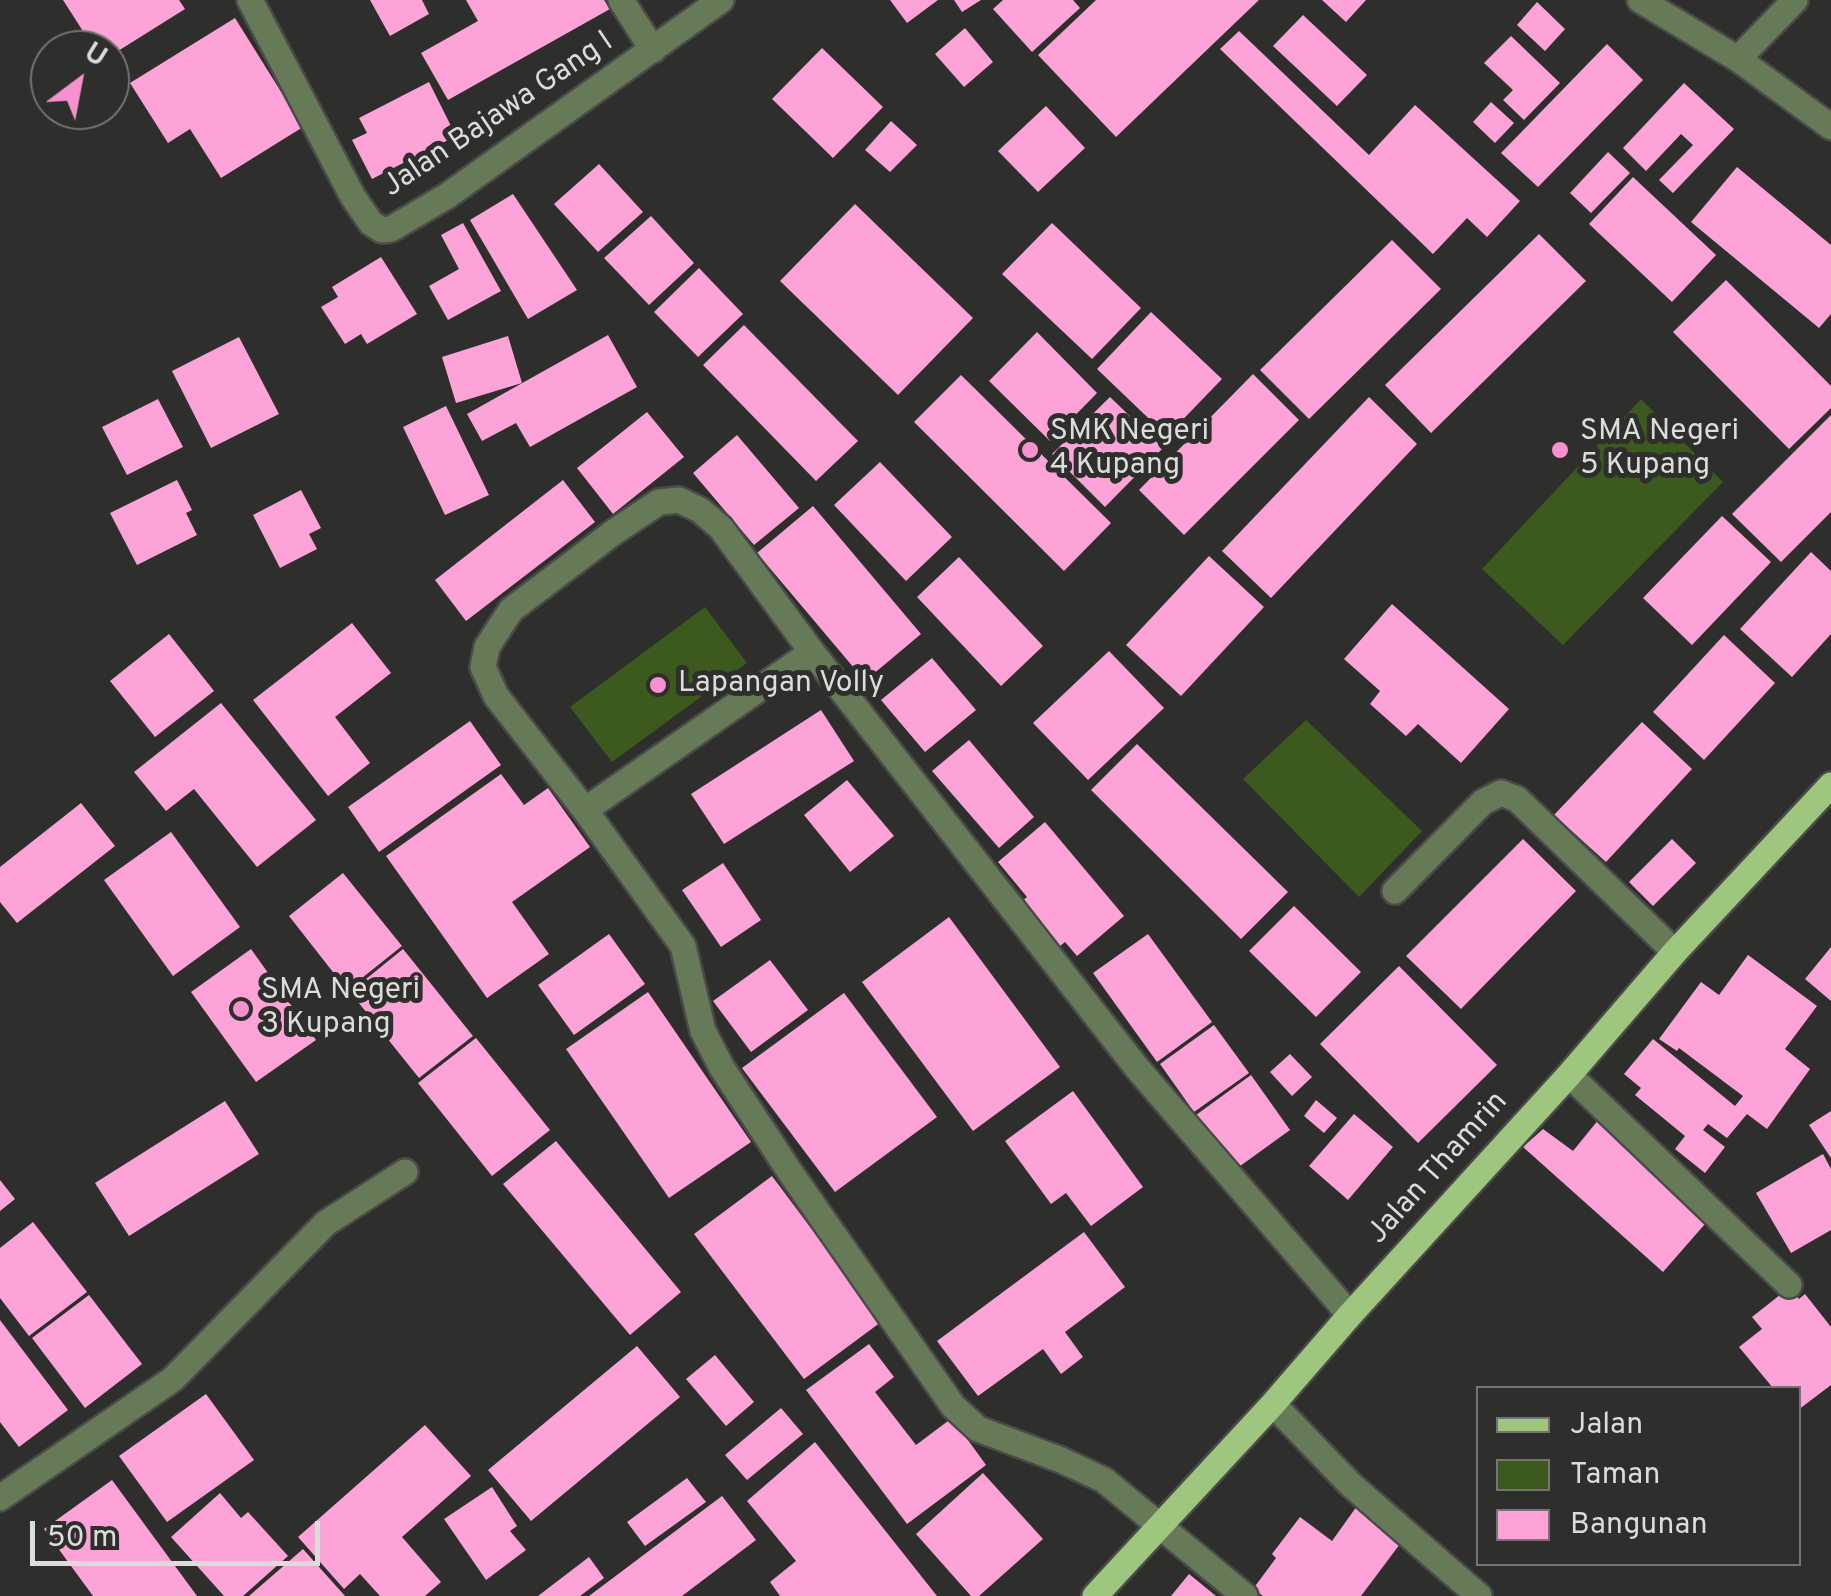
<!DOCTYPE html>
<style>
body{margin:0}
#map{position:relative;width:1831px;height:1596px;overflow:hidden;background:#2e2f2d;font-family:Overpass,sans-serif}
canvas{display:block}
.legend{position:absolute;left:1476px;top:1386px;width:325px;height:180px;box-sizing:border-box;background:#2e2f2d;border:2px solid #737473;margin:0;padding:12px 18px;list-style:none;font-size:30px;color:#dbdcdb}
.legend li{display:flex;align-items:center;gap:20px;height:50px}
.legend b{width:50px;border:2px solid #737473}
.north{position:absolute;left:30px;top:30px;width:100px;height:100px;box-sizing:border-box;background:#2e2f2d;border:2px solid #737473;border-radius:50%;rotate:32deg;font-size:28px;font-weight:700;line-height:40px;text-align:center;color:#dbdcdb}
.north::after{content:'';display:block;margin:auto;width:35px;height:45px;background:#f790ce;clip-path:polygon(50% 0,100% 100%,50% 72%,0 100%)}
.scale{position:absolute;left:30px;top:1521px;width:290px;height:45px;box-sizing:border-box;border:5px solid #dbdcdb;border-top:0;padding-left:12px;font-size:30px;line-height:35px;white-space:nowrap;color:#dbdcdb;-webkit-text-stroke:8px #2e2f2d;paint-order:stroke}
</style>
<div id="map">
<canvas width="1831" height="1596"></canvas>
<ul class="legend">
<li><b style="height:12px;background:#9ec67e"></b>Jalan</li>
<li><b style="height:28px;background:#3c5a1d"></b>Taman</li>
<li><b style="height:28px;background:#fda3d8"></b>Bangunan</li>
</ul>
<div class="north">U</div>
<div class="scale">50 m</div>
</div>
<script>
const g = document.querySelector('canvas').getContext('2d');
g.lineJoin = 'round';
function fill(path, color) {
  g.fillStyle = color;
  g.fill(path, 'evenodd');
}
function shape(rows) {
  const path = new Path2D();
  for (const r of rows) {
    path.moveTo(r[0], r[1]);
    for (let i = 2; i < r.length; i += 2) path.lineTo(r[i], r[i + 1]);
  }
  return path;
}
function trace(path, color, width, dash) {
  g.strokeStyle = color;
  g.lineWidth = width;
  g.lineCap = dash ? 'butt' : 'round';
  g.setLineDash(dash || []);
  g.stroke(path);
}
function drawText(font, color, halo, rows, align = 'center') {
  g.font = font + ' Overpass,sans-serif';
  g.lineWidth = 10;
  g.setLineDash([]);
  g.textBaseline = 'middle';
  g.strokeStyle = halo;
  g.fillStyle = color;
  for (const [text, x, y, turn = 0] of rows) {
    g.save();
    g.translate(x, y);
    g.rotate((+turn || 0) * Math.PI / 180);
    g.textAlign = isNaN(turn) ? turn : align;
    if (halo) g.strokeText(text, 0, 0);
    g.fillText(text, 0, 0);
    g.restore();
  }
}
fill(shape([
 [1641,399,1723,482,1563,645,1482,569],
 [705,607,747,663,612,762,570,707],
 [1306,720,1422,831,1359,897,1243,779]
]), '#3c5a1d');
fill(shape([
 [63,0,179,0,185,9,110,56,110,50,95,50],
 [370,0,422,0,429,14,390,36],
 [466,0,604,0,610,9,448,100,421,53,478,21],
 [890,0,938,0,907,23],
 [954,0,981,0,962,12],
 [1003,0,1073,0,1080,8,1032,52,993,9],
 [1096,0,1259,0,1116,137,1038,55],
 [1322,0,1366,0,1346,22],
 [1537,2,1565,29,1545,51,1517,25],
 [1303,15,1367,75,1337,106,1273,46],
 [235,18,303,127,221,178,190,129,168,143,130,83],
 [965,28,993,62,964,87,935,54],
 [1239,31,1369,155,1415,105,1520,201,1487,237,1467,218,1433,254,1220,49],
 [1511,36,1560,83,1524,120,1503,100,1513,90,1484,63],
 [1607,44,1643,80,1538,187,1501,153],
 [822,48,883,107,833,158,772,99],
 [429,82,456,136,372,179,352,140,367,133,359,118],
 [1684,83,1734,129,1673,193,1659,180,1693,145,1681,134,1646,171,1623,148],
 [1491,102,1514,123,1495,143,1473,122],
 [1046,106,1085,148,1038,192,998,151],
 [891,121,917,145,890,172,865,150],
 [1608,152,1630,173,1591,213,1570,193],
 [599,164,643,212,598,252,554,204],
 [1737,167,1831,245,1831,314,1819,328,1691,222],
 [1633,177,1716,255,1672,302,1589,224],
 [513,194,577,290,528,319,470,220],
 [855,204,973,318,898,395,780,281],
 [651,216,694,263,649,305,604,258],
 [463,223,501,291,448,320,429,286,459,269,441,235],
 [1052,223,1141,308,1092,359,1002,274],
 [1539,234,1586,281,1431,433,1385,385],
 [1392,240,1441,289,1309,419,1260,370],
 [381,257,417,314,367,344,361,334,345,344,321,307,338,297,332,287],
 [699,268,743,314,698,357,654,312],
 [1726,280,1831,386,1831,408,1789,449,1673,332],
 [1151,312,1222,379,1167,436,1097,369],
 [744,325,858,441,816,481,703,365],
 [1037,332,1097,393,1050,441,989,381],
 [608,335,637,387,530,447,516,423,482,441,467,414],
 [508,336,522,383,456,403,442,357],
 [239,337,279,414,211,448,172,371],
 [1253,374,1299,420,1184,535,1139,490],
 [961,375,1111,523,1064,571,914,422],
 [1110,397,1163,448,1105,507,1052,454],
 [1369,397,1417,444,1271,598,1222,551],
 [158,399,183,447,127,475,102,427],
 [446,406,489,495,445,515,403,427],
 [647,412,684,457,613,514,577,468],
 [1831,415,1831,512,1781,562,1732,514],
 [737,435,799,508,754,545,693,473],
 [880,462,952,537,906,581,834,505],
 [177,480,192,510,186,513,197,535,137,565,110,513],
 [563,480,595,522,466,621,435,580],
 [301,490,321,528,309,534,317,549,280,568,253,515],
 [813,506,921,634,865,681,757,553],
 [1722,516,1771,562,1692,645,1643,598],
 [1811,552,1831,571,1831,634,1792,677,1740,629],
 [1209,556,1264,607,1181,696,1126,645],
 [959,557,1043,646,1001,686,917,597],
 [1392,604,1509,709,1461,763,1418,724,1406,736,1370,704,1380,691,1344,659],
 [352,623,391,673,335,717,370,763,328,796,253,700],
 [169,634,214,691,155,737,110,681],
 [1724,635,1775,683,1704,760,1653,712],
 [1109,651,1164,708,1088,780,1033,723],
 [932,658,976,710,925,752,881,700],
 [221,703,316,820,257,867,194,789,166,811,134,772],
 [821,710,854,761,724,844,691,794],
 [470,721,501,765,379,852,348,807],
 [1642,722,1692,769,1606,862,1554,815],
 [969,740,1034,817,999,848,932,771],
 [1137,744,1288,892,1241,939,1091,790],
 [501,774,524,805,548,788,590,847,512,902,549,954,487,998,386,856],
 [847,780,894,836,850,872,804,815],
 [81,803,115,846,17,923,0,902,0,867],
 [1045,822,1124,916,1077,956,1065,942,1054,951,1016,906,1027,897,998,862],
 [171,832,240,927,173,976,104,880],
 [1523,839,1576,891,1461,1009,1406,956],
 [1672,839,1696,863,1653,906,1629,882],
 [723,863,761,920,721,947,682,890],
 [343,873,402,946,347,990,289,916],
 [1294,906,1361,972,1316,1017,1249,951],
 [949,917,1060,1067,973,1131,862,982],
 [609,934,645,984,574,1035,538,985],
 [1148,934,1212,1022,1157,1062,1093,973],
 [1831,947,1831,1001,1805,979],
 [251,949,316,1040,256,1082,191,992],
 [403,949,473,1036,419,1078,350,992],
 [1748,955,1817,1006,1785,1049,1810,1069,1767,1129,1747,1114,1727,1138,1708,1124,1703,1130,1725,1147,1705,1173,1675,1149,1685,1136,1635,1095,1641,1088,1624,1074,1653,1039,1735,1106,1743,1096,1679,1048,1677,1051,1659,1039,1701,982,1719,995],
 [770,960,808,1010,751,1052,713,1001],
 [1399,966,1497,1065,1418,1143,1320,1044],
 [648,992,751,1142,669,1198,566,1049],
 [844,993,937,1117,835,1192,742,1068],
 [1214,1025,1249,1073,1194,1112,1160,1064],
 [476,1038,550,1130,492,1176,418,1083],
 [1290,1054,1312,1077,1292,1096,1270,1072],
 [1251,1075,1290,1130,1236,1169,1196,1115],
 [1073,1091,1143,1187,1091,1226,1066,1193,1051,1204,1005,1141],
 [1316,1100,1337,1118,1324,1133,1304,1116],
 [225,1101,259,1154,129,1236,95,1183],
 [1831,1111,1831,1158,1809,1125],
 [1354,1114,1393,1147,1348,1200,1309,1166],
 [1599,1119,1712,1216,1663,1272,1523,1147,1543,1129,1573,1151],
 [556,1141,681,1292,630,1335,503,1184],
 [1823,1154,1831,1169,1831,1230,1791,1253,1756,1193],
 [772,1176,881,1322,804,1379,694,1234],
 [0,1180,15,1199,0,1211],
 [33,1222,87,1292,29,1336,0,1298,0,1248],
 [1084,1232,1125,1287,1065,1332,1083,1357,1061,1374,1043,1349,978,1396,937,1341],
 [1790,1287,1799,1299,1805,1294,1831,1327,1831,1385,1798,1410,1798,1388,1773,1388,1739,1347,1762,1329,1752,1317],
 [89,1295,142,1364,85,1408,32,1338],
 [0,1320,68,1410,19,1447,0,1422],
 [869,1344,894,1377,875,1392,916,1445,952,1418,986,1465,907,1524,806,1390],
 [637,1346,680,1397,531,1521,488,1470],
 [715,1355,754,1402,726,1426,686,1379],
 [206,1394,254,1460,167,1522,119,1456],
 [781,1408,803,1434,747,1480,725,1455],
 [425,1425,471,1476,402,1537,441,1582,425,1596,380,1596,360,1574,344,1589,298,1537],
 [815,1442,937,1596,780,1596,770,1582,796,1561,747,1501],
 [983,1473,1043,1539,979,1596,971,1596,916,1534],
 [687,1478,706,1502,645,1546,627,1522],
 [112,1480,197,1596,93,1596,44,1529],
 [492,1487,517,1526,510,1531,526,1550,486,1580,444,1519],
 [220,1493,241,1518,248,1512,288,1556,243,1596,224,1596,171,1537],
 [722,1496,756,1540,682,1596,589,1596],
 [1357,1506,1403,1540,1361,1596,1263,1596,1253,1589,1276,1558,1272,1554,1300,1517,1332,1541],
 [303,1549,345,1596,249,1596],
 [589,1557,604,1578,580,1596,538,1596],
 [1189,1574,1216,1596,1171,1596]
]), '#fda3d8');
const minor = shape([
 [250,0,353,197,371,223,382,230,391,229,447,196,721,0],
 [621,0,653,50],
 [1640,0,1738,59,1831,127],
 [1738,59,1795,0],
 [585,810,812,652],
 [1395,891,1483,802,1501,793,1517,799,1675,952],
 [1569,1075,1789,1285],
 [1273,1404,1350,1484,1479,1596],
 [0,1498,173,1379,326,1223,405,1172],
 [1245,1596,1104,1480,1061,1460,978,1429,953,1406,790,1172,722,1068,703,1031,683,946,585,810,496,696,483,667,487,647,511,610,614,532,659,502,679,500,700,510,721,528,812,652,1137,1068,1350,1315]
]);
const major = shape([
 [1095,1596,1273,1404,1350,1315,1569,1075,1675,952,1831,785]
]);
trace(minor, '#4a4b49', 30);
trace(major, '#4a4b49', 30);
trace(minor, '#677a58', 25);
trace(major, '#9ec67e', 25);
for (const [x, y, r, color] of [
 [1030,450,10,"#f790ce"],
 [1560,450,10,"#f790ce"],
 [658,685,10,"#f790ce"],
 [241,1009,10,"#f790ce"]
]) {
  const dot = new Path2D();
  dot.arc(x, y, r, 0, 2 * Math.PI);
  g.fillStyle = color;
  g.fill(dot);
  trace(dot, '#2e2f2d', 4);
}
drawText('30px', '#dbdcdb', '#2e2f2d', [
 ["Jalan Bajawa Gang I",499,116,-34],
 ["Jalan Thamrin",1439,1169,-48]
]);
drawText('30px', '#dbdcdb', '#2e2f2d', [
 ["SMK Negeri",1050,433],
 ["4 Kupang",1050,467],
 ["SMA Negeri",1580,433],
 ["5 Kupang",1580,467],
 ["Lapangan Volly",678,685],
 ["SMA Negeri",261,992],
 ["3 Kupang",261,1026]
], 'left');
</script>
